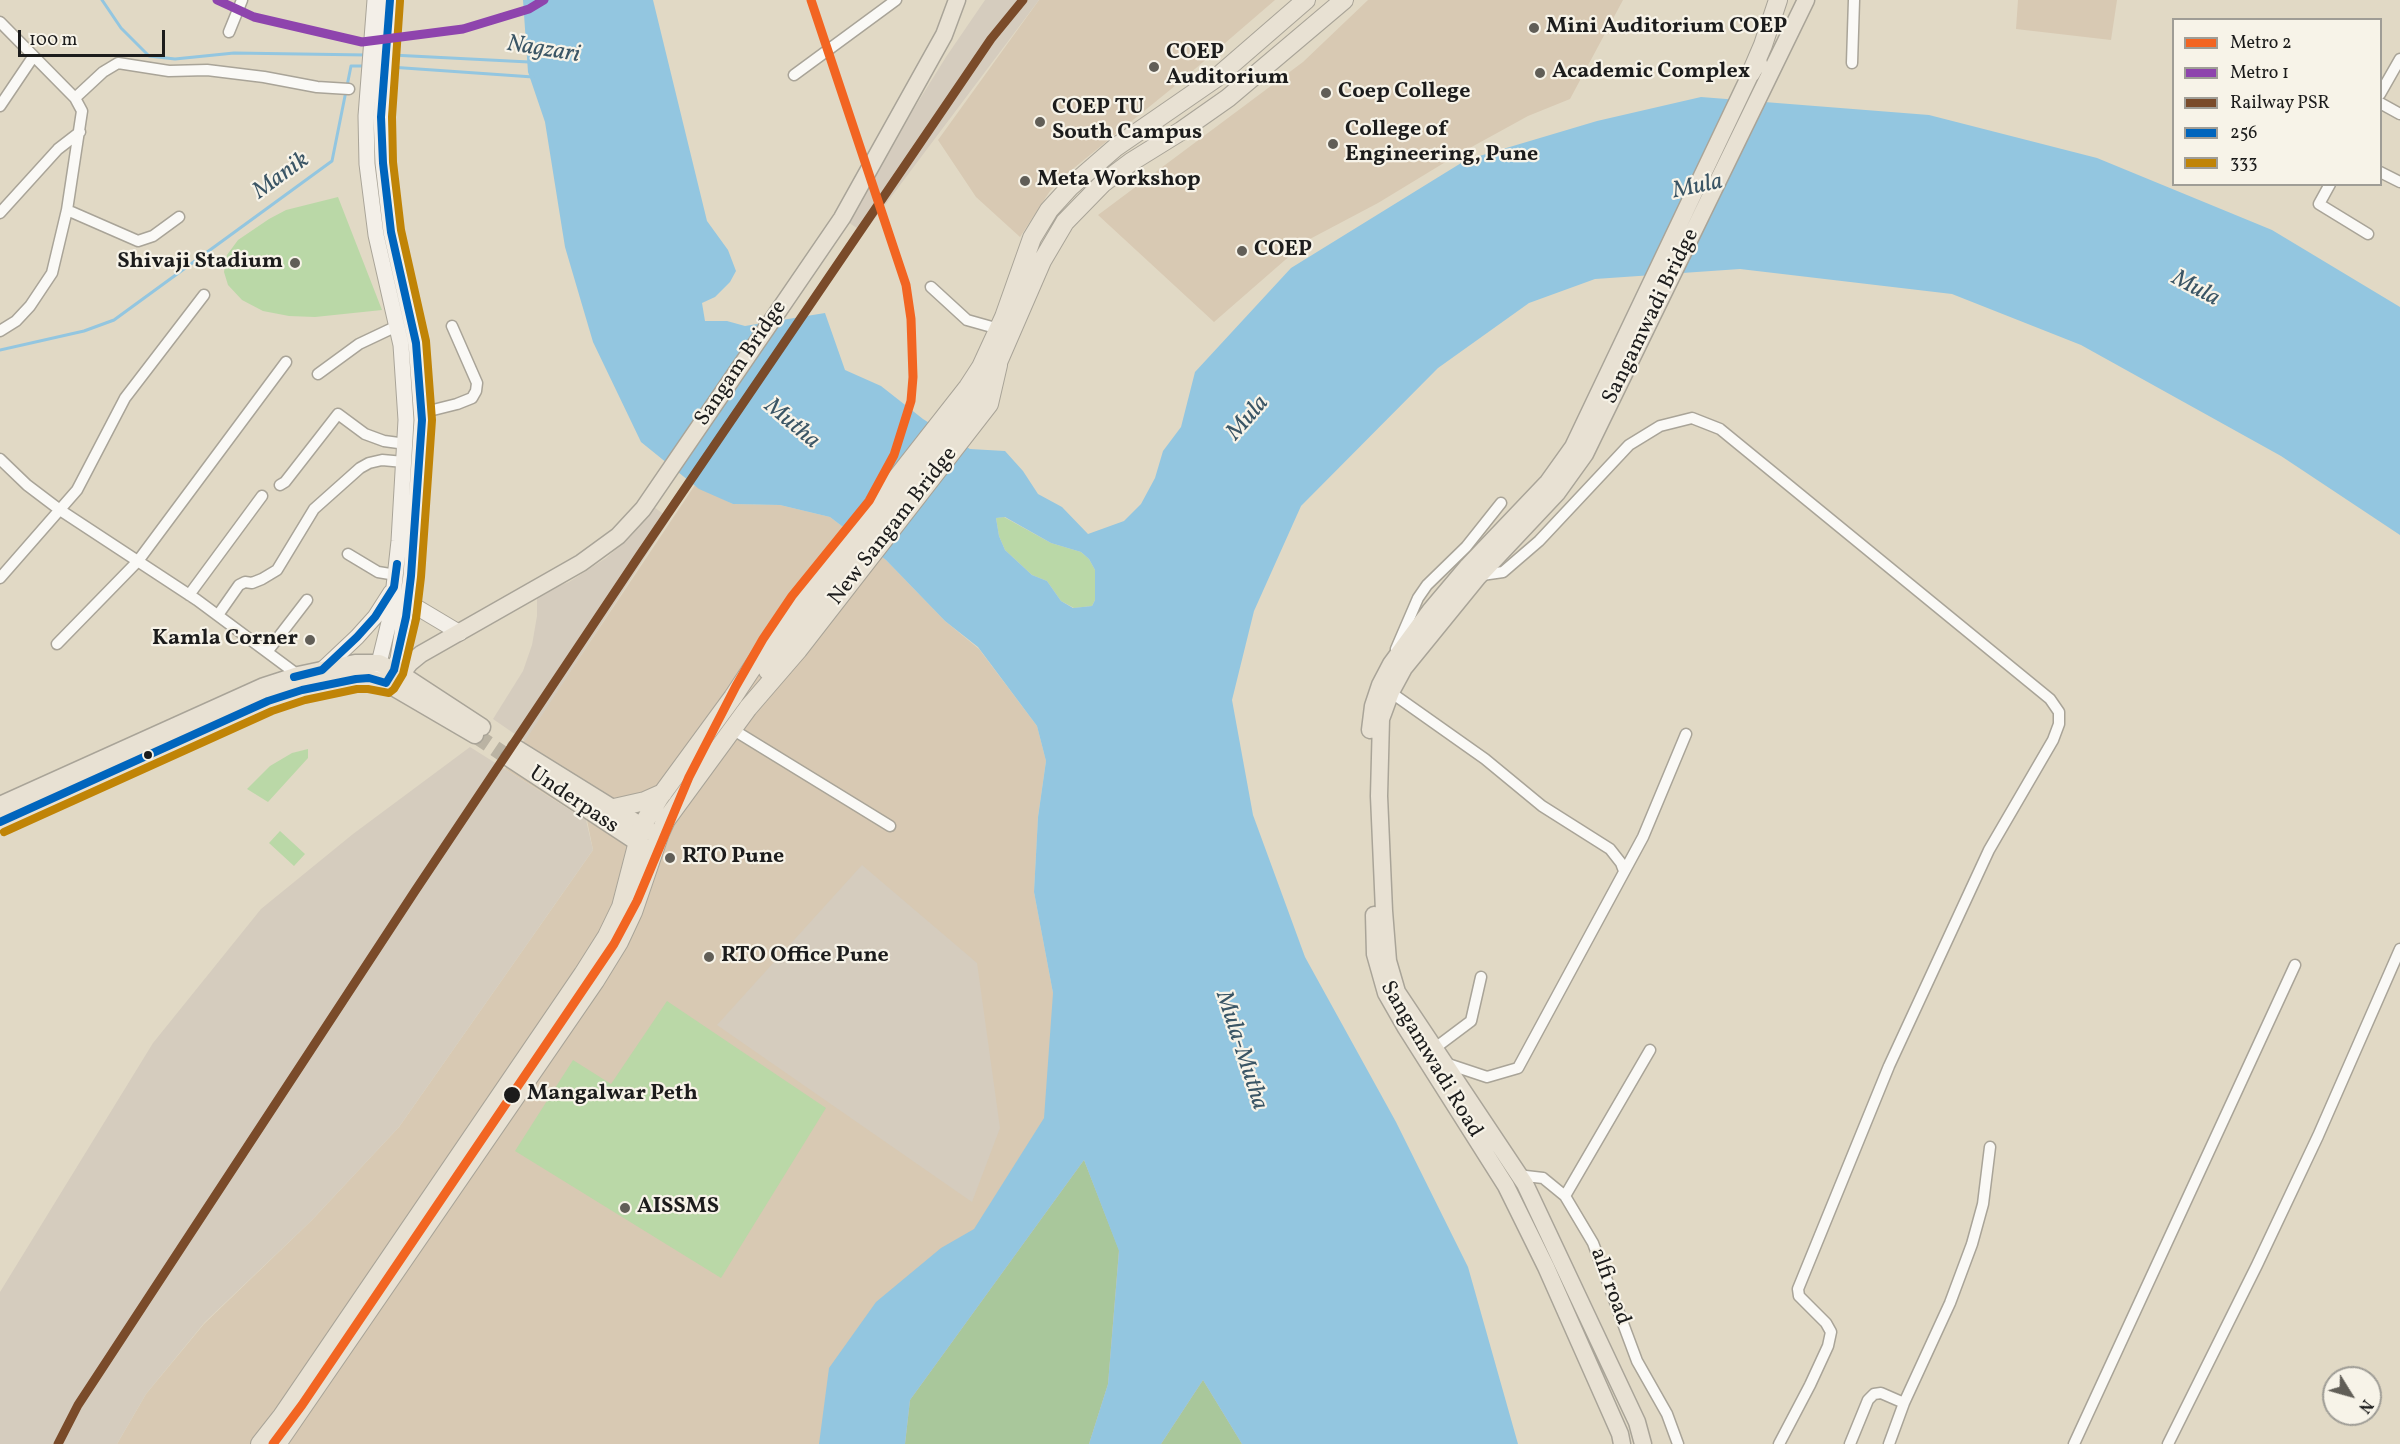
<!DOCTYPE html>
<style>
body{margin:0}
#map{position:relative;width:2400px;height:1444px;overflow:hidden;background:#e1d9c5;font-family:Vollkorn,serif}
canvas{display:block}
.legend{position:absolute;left:2172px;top:18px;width:210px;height:168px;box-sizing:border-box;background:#f7f3e8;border:2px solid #9f9d96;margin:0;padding:8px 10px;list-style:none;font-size:18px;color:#1c1c1c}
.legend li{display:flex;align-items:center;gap:12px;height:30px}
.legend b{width:30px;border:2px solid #9f9d96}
.north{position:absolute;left:2322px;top:1366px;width:60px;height:60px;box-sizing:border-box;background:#f7f3e8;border:2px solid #9f9d96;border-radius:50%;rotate:127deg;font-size:16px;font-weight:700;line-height:24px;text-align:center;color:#1c1c1c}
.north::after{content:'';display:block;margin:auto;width:21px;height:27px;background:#615e57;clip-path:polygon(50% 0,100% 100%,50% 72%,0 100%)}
.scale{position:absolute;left:18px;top:30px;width:147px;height:27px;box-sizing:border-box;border:3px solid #1c1c1c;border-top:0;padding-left:8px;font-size:18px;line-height:21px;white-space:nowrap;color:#1c1c1c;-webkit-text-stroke:4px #f7f3e8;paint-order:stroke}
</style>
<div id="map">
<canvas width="2400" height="1444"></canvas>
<ul class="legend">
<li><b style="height:8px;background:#f26522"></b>Metro 2</li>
<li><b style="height:8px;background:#8e44ad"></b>Metro 1</li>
<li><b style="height:8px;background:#7a4b2a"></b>Railway PSR</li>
<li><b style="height:8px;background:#0065bd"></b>256</li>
<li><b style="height:8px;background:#c08407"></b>333</li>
</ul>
<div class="north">N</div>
<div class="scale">100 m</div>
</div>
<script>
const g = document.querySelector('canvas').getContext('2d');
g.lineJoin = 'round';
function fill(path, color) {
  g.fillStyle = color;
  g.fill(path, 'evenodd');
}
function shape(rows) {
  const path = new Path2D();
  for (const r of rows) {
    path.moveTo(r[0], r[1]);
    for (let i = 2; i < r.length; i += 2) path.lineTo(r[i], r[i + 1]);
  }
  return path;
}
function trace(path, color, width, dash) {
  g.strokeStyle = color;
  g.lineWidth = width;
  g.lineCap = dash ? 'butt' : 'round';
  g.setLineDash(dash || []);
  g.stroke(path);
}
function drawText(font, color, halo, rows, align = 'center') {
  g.font = font + ' Vollkorn,serif';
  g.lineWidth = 4.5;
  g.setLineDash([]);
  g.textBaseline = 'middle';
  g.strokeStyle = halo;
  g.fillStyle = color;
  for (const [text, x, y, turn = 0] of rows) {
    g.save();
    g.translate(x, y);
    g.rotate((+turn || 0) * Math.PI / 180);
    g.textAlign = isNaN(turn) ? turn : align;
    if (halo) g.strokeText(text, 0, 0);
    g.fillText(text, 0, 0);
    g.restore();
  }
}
fill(shape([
 [1039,0,1275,0,1181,81,1069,172,1050,191,1020,237,976,197,938,140],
 [1368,0,1623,0,1570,99,1528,116,1457,155,1378,203,1308,240,1214,322,1098,215,1303,62],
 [2018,0,2117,0,2111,40,2016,29],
 [695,485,733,504,780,505,830,517,886,560,945,621,979,649,1037,726,1046,761,1038,817,1034,892,1053,993,1267,1444,117,1444,146,1394,204,1324,312,1220,399,1127,593,850,587,820,505,769]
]), '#d8c9b3');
fill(shape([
 [985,0,1039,0,864,233,848,222,882,160,946,57],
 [654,507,670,519,525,741,493,719,523,671,532,645,537,616,537,594,569,582,606,558,630,537],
 [470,747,586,820,593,850,399,1127,311,1221,205,1322,146,1394,117,1444,0,1444,0,1292,153,1043,261,909,353,834],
 [862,865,977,963,1000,1128,972,1202,717,1025]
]), '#d5ccbe');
fill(shape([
 [338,197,382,310,315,317,289,316,263,311,242,300,228,285,224,272,227,255,238,240,269,219,286,210],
 [1004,517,1051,543,1081,552,1089,559,1095,570,1095,600,1092,606,1074,608,1061,601,1047,581,1032,575,1005,550,999,536,996,518],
 [308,749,308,758,268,802,247,789,270,766,292,753],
 [280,831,305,854,294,866,269,843],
 [667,1001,826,1108,721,1278,515,1151,573,1060,611,1084]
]), '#bad8a7');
fill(shape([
 [1084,1160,1119,1250,1108,1384,1089,1444,905,1444,910,1400],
 [1203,1380,1242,1444,1161,1444]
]), '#a9c79b');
fill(shape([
 [523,0,653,0,707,221,728,250,736,271,730,282,715,297,702,303,705,321,727,321,745,326,825,313,845,370,881,386,923,419,970,449,1005,451,1023,471,1038,494,1062,507,1088,534,1124,521,1141,504,1155,478,1163,451,1181,427,1195,372,1291,268,1466,160,1597,121,1701,97,1929,115,2097,158,2272,230,2400,307,2400,535,2281,456,2081,345,1952,294,1740,269,1595,279,1529,303,1438,368,1301,506,1254,611,1232,700,1253,815,1305,957,1396,1122,1468,1267,1518,1444,1242,1444,1203,1380,1161,1444,1089,1444,1108,1384,1119,1251,1084,1160,910,1400,905,1444,819,1444,829,1368,876,1302,941,1248,974,1229,1044,1118,1053,993,1034,892,1038,817,1046,761,1037,726,978,647,945,621,886,560,830,517,780,505,733,504,699,489,641,442,593,342,565,247,545,122,528,72],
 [1005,517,1051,543,1081,552,1089,559,1095,570,1095,600,1092,606,1073,608,1061,601,1047,581,1032,575,1005,550,999,536,996,518]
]), '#93c6e0');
trace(shape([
 [102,0,121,28,149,56,175,59,234,53,367,55],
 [392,55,529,62],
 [390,67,533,77],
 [0,350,84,331,114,320,332,161,351,66,365,66]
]), '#93c6e0', 3);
trace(shape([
 [475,735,509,758]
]), '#bab3a3', 16, [16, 8]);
const minor = shape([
 [0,22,75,98,82,111,67,210,52,273,30,306,16,321,0,331],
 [229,32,242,0],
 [1852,63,1854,0],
 [794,75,896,0],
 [2380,94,2400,59],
 [75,98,103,72,118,63,169,71,207,70,264,77,317,87,349,89],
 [2380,103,2400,114],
 [0,106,33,57],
 [2380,172,2400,182],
 [2330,184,2319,204,2368,234],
 [67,210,138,241,153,236,179,217],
 [0,213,58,149,80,132],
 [931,287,967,320,999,329],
 [318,374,359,344,397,326],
 [421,413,457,404,472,398,476,391,477,383,452,326],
 [0,459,27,485,60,510,197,600,298,675],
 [280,485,285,482,338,414,365,434,384,441,406,444],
 [348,554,378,572,396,575],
 [1482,575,1503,572,1539,541,1629,445,1660,426,1692,418,1720,429,2050,699,2059,712,2059,724,2053,740,1989,850,1889,1066,1798,1289,1799,1296,1826,1323,1831,1332,1828,1346,1810,1385,1779,1444],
 [0,578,77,490,125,398,204,295],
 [189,595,262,496],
 [218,615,239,585,245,582,252,583,262,579,277,570,314,509,360,468,369,463,382,460,404,462],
 [57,644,138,561,286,362],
 [1396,649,1418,598,1427,585,1466,547,1501,503],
 [267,652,307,600],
 [1386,689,1485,759,1542,806,1610,849,1621,863,1624,871],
 [732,729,890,826],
 [1435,1048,1471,1021,1481,977],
 [1445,1063,1487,1077,1518,1068,1643,837,1686,734],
 [1517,1175,1543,1178,1565,1196,1593,1243,1637,1361,1667,1414,1678,1444],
 [1565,1196,1650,1050],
 [1850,1444,1868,1400,1874,1394,1881,1393,1904,1403],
 [1889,1444,1904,1403,1950,1303,1972,1244,1983,1204,1990,1147],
 [2074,1444,2295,965],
 [2168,1444,2257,1265,2318,1136,2400,949]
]);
const secondary = shape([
 [408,602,460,633],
 [322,670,357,637,375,617,391,592],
 [372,673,379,663,391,614,399,541,406,420,401,345,376,235,367,164,366,116,375,0],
 [389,679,398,659,411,576,422,420,416,343,391,232,383,163,381,117,390,0]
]);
const primary = shape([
 [392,686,410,663,421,654,581,563,618,536,643,509,842,218,944,35,957,0],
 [1370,730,1373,706,1380,685,1391,664,1430,611,1468,566,1548,482,1573,447,1751,73,1759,63],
 [516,748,653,833],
 [509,758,649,850],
 [0,805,264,686,298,675,355,663,379,663,401,674,482,727],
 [0,822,268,701,302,690,356,679,369,678,386,683,475,735],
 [1374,915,1375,954,1386,993,1406,1028,1506,1186,1546,1267,1620,1434,1622,1444],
 [1643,1444,1637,1422,1525,1184,1397,992,1388,961,1384,911,1379,796,1381,719,1391,692,1404,668,1478,577,1557,493,1585,454,1806,0]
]);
const trunk = shape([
 [1751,73,1763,45,1778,0],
 [768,671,787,641,978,396,993,374,1042,261,1065,222,1103,183,1131,162,1181,131,1228,98,1344,0],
 [614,808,645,801,663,793],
 [260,1444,282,1416,583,974,607,936,621,907,642,826,659,798,733,697,776,632,968,387,981,367,1004,317,1032,238,1049,210,1070,187,1116,147,1216,78,1306,0],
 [277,1444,595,981,619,942,633,912,660,833,666,820,748,708,798,650,989,404,998,365]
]);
trace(minor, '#a9a498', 13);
trace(secondary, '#a9a498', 17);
trace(primary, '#a9a498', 19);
trace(trunk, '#a9a498', 20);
trace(minor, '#faf9f6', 10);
trace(secondary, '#f3efe8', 15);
trace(primary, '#e8e1d3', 16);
trace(trunk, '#e8e1d3', 18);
trace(shape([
 [294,677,322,670,357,637,375,617,394,587,397,564],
 [0,822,268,701,302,690,356,679,369,678,386,683,394,670,406,617,411,576,422,420,416,343,391,232,383,163,381,117,390,0]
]), '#0065bd', 8);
trace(shape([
 [4,832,272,711,305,700,357,689,368,689,389,693,394,689,403,674,416,619,421,577,432,420,426,341,401,230,393,162,392,117,400,1]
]), '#c08407', 8);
trace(shape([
 [58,1444,78,1405,415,891,639,556,991,39,1023,0]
]), '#7a4b2a', 9);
trace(shape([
 [273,1444,302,1405,614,944,637,901,689,777,736,686,763,639,792,596,869,501,894,455,911,401,913,377,911,319,906,285,811,0]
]), '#f26522', 9);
trace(shape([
 [217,0,254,17,362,42,463,29,529,9,544,0]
]), '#8e44ad', 9);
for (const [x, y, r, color] of [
 [1534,28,6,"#615e57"],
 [1154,67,6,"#615e57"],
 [1540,73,6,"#615e57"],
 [1326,93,6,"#615e57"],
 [1040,122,6,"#615e57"],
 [1333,144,6,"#615e57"],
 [1025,181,6,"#615e57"],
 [1242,251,6,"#615e57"],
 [295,263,6,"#615e57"],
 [310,640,6,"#615e57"],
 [148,755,5,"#1c1c1c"],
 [670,858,6,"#615e57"],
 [709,957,6,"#615e57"],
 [512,1095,9,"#1c1c1c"],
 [625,1208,6,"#615e57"]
]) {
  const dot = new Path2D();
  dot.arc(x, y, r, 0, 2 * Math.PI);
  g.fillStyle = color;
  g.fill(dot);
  trace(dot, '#f7f3e8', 2);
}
drawText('bold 22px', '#1c1c1c', '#f7f3e8', [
 ["Mini Auditorium COEP",1546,28],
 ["COEP",1166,54],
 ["Auditorium",1166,79],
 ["Academic Complex",1552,73],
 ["Coep College",1338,93],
 ["COEP TU",1052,109],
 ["South Campus",1052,134],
 ["College of",1345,131],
 ["Engineering, Pune",1345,156],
 ["Meta Workshop",1037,181],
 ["COEP",1254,251],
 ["Shivaji Stadium",283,263,"right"],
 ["Kamla Corner",298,640,"right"],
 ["RTO Pune",682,858],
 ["RTO Office Pune",721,957],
 ["AISSMS",637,1208]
], 'left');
drawText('22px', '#1c1c1c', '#f7f3e8', [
 ["Sangamwadi Bridge",1652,317,-64],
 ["Sangam Bridge",742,364,-56],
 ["New Sangam Bridge",894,527,-52],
 ["Underpass",573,801,34],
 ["Sangamwadi Road",1430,1060,59],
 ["alfi road",1609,1287,70]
]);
drawText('bold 22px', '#1c1c1c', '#f7f3e8', [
 ["Mangalwar Peth",527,1095]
], 'left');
drawText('italic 24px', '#3a5565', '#f7f3e8', [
 ["Nagzari",543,51,9],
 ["Manik",282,177,-36],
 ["Mula",1698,188,-12],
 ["Mula",2195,290,28],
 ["Mula",1249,419,-49],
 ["Mutha",791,425,40],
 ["Mula-Mutha",1240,1051,72]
]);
</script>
